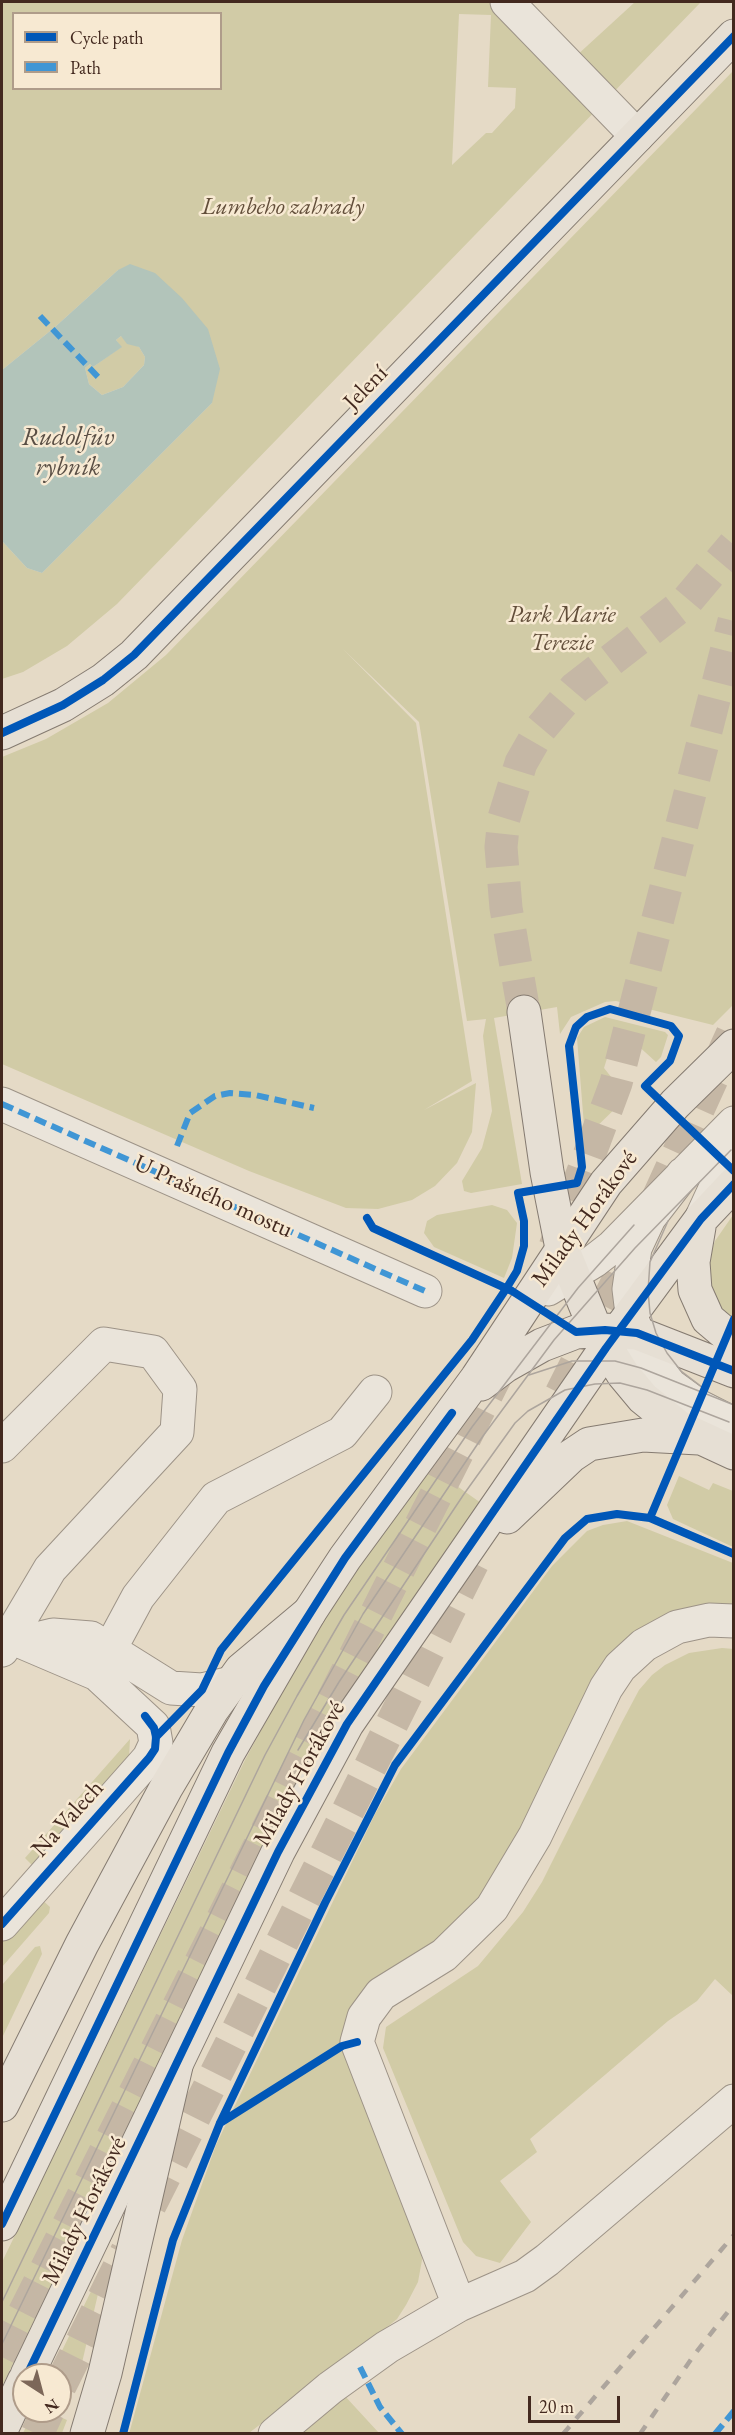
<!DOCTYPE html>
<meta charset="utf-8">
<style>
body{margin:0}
#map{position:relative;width:735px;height:2435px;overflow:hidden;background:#e5dac6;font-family:"EB Garamond",serif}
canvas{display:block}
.frame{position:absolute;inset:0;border:3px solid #43291f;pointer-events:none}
.legend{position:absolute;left:12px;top:12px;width:210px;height:78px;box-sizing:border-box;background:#f7e9d2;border:2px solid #af9c8a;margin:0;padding:8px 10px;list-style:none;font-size:18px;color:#43291f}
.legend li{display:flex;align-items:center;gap:12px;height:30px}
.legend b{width:30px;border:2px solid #af9c8a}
.north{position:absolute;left:12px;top:2363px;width:60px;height:60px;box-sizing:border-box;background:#f7e9d2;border:2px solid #af9c8a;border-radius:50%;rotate:144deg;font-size:16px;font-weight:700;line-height:24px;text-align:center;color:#43291f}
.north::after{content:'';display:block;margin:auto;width:21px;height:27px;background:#7c6759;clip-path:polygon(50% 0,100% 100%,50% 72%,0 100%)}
.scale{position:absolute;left:528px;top:2396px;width:92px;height:27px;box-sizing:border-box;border:3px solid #43291f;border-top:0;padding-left:8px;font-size:18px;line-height:21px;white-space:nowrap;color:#43291f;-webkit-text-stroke:4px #f7e9d2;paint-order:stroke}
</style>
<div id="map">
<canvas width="735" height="2435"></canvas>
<div class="frame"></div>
<ul class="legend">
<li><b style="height:8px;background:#0057b8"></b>Cycle path</li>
<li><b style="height:8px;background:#4096d5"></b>Path</li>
</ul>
<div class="north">N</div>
<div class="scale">20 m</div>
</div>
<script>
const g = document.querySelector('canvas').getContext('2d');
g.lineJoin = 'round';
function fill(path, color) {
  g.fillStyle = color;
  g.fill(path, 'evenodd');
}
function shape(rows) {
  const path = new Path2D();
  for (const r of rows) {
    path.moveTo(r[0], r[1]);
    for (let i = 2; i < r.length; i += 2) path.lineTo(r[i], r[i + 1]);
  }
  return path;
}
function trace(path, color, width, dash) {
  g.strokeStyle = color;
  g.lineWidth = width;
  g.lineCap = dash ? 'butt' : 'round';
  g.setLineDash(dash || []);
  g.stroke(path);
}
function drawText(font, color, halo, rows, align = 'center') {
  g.font = font + ' "EB Garamond",serif';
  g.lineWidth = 5;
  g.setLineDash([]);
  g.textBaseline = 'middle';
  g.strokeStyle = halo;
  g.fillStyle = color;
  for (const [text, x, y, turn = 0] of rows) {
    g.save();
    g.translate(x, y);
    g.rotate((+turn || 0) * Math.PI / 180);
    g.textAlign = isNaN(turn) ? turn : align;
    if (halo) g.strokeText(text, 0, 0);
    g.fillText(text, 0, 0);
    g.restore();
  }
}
fill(shape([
 [2,2,523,2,575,57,635,2,701,2,117,604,67,646,23,672,2,679,2,541,27,568,42,573,212,403,118,270,55,327,2,370],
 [14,14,220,14,220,88,14,88],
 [459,14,491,15,488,87,516,88,515,108,492,133,486,133,452,165],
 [733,71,733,1005,713,1025,616,1001,605,1002,571,1017,560,1034,557,1007,494,1018,522,1184,471,1193,464,1191,462,1181,482,1148,492,1111,483,1036,486,1019,467,1021,419,722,343,649,416,723,472,1081,424,1110,476,1083,472,1132,457,1163,435,1186,412,1200,378,1209,346,1208,249,1171,2,1064,2,757,46,739,108,703,166,655],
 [121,336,139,347,145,357,144,365,123,387,102,395,89,384,85,368,90,364,93,367,121,347,116,340],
 [605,1017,665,1032,668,1035,661,1057,656,1062,635,1043,620,1043,609,1052,604,1068,627,1097,585,1138,577,1038,584,1027],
 [492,1205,507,1210,517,1223,512,1258,504,1278,434,1247,424,1233,427,1221,437,1215],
 [733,1215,733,1330,709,1291,709,1257,715,1241],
 [430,1467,481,1503,336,1714,299,1778,2,2386,2,2262,245,1760,290,1677,341,1593],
 [679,1476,709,1490,713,1483,733,1491,733,1547,673,1519,667,1505],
 [627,1521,733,1563,733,1606,672,1613,635,1632,507,1859,464,1918,444,1938,360,1998,420,2236,422,2260,418,2282,406,2305,397,2319,381,2332,249,2433,129,2434,182,2240,216,2145,375,1814,401,1769,552,1566,587,1531,603,1525],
 [722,1648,734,1649,733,1996,715,1979,697,2001,668,2021,530,2139,537,2152,500,2181,531,2222,500,2263,476,2256,463,2242,383,2048,386,2027,478,1966,523,1912,542,1882,622,1722,639,1690,652,1675,665,1665,689,1653],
 [130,1739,129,1757,34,1867,25,1858],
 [40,1898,50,1907,49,1913,2,1967,2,1941],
 [40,1946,42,1954,2,2038,2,1985,35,1947],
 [97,2279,101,2281,78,2380,54,2367],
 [344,2395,379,2433,296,2434],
 [34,2411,47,2411,67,2420,62,2433,23,2433]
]), '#d1cba6');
fill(shape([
 [130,264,155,273,182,298,208,329,220,369,212,403,42,573,27,568,2,541,2,370,55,327,118,270],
 [121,336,127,344,139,347,145,357,144,365,123,387,102,395,89,384,85,368,90,364,93,367,122,347,116,340]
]), '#b2c4ba');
trace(shape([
 [524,1012,506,908,501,847,504,818,521,763,541,728,575,688,686,602,734,545],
 [658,1198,734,1030],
 [555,1247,616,1083,734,621],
 [561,1394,632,1253],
 [150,2205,477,1554],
 [2,2357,504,1360],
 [60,2386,127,2251],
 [37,2434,48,2411]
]), '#c5b7a5', 33, [33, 16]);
const minor = shape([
 [507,2,637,136],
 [2,1104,425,1291],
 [683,1174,649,1218,635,1248,629,1289,633,1322,645,1352,670,1385,700,1407,734,1424],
 [702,1217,734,1148],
 [548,1289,594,1261,612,1247,734,1123],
 [2,1446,104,1344,153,1352,180,1389,177,1432,50,1569,2,1650],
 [734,1621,709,1620,677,1627,644,1645,620,1667,606,1688,535,1836,492,1908,444,1955,381,1994,364,2017,357,2042,459,2305,525,2276,547,2260,734,2101],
 [24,1642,53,1635,91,1638,171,1688,202,1690,231,1683],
 [110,1649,138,1597,216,1498,342,1433,375,1392],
 [2,1924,149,1758,156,1743,153,1726,97,1674,22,1642],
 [275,2434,330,2388,387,2347,459,2305]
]);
const major = shape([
 [2,733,63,705,103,680,134,655,734,36],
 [699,1227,693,1262,695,1290,708,1319,734,1341],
 [562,1248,596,1331,623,1374,643,1398,680,1428,734,1453],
 [481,1384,505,1366,542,1345,576,1332,605,1330,637,1333,734,1371],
 [507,1517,571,1456,589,1444,643,1435,699,1438],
 [2,2224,228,1753,309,1613,345,1558,477,1378,606,1183,675,1104,734,1046],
 [27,2375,278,1852,347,1724,606,1348,701,1219,734,1184],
 [2,2428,24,2381]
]);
const highway = shape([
 [524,1012,547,1172,562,1248],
 [2,2105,82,1944,167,1786,212,1710,241,1670,309,1613],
 [87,2434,105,2373,176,2066]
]);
trace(minor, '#9d9387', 35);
trace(major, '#857b71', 35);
trace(highway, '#857b71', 35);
trace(minor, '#eae4da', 33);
trace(major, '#e6dfd4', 33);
trace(highway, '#e6dfd4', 33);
trace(shape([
 [668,1221,650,1262,648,1291,650,1313,656,1333,667,1353,681,1371,702,1387],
 [529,1375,572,1361,615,1361,641,1368,734,1405],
 [298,1750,339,1682,464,1494,515,1423,528,1411,565,1390,595,1384,620,1383,647,1390,729,1422],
 [2,2302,265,1755,297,1696,344,1615,472,1427,578,1288,634,1225],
 [2,2344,304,1720,363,1614,483,1436,554,1340,635,1248,731,1150]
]), '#ada59d', 1.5);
trace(shape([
 [563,2434,734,2235],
 [640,2434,694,2355,734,2304]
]), '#ada59d', 4.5, [10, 10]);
trace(shape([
 [40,316,98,377],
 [2,1104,425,1291],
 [177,1146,190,1113,215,1096,230,1093,255,1095,314,1108],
 [360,2367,380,2407,402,2434],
 [715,2434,734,2411]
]), '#4096d5', 6, [12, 6]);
trace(shape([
 [2,733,63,705,103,680,134,655,734,36],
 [367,1218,373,1228,512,1291,576,1332,605,1330,637,1333,734,1371],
 [650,1518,734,1554],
 [156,1737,202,1690,221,1650,472,1340,506,1289,517,1271,524,1246,524,1221,518,1193,577,1183,582,1167,569,1046,576,1027,587,1017,610,1009,671,1026,679,1036,670,1061,645,1086,734,1171],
 [2,1924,149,1758,155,1749,156,1737,154,1728,145,1716],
 [220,2123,342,2046,357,2042],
 [2,2224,228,1753,264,1686,345,1558,452,1413],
 [27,2375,278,1852,347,1724,606,1348,701,1219,734,1184],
 [123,2434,173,2240,220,2123,325,1903,395,1765,565,1538,587,1519,617,1514,650,1518,734,1319]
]), '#0057b8', 8);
drawText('italic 24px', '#624e3a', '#f7e9d2', [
 ["Lumbeho zahrady",283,207],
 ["Park Marie",562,615],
 ["Terezie",562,643]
]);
drawText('24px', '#43291f', '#f7e9d2', [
 ["Jelení",366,388,-46],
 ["U Prašného mostu",213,1197,24],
 ["Milady Horákové",585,1219,-54],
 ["Milady Horákové",300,1774,-61],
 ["Na Valech",68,1819,-48],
 ["Milady Horákové",85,2211,-64]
]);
drawText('italic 26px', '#594e44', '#f7e9d2', [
 ["Rudolfův",68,438],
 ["rybník",68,468]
]);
</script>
